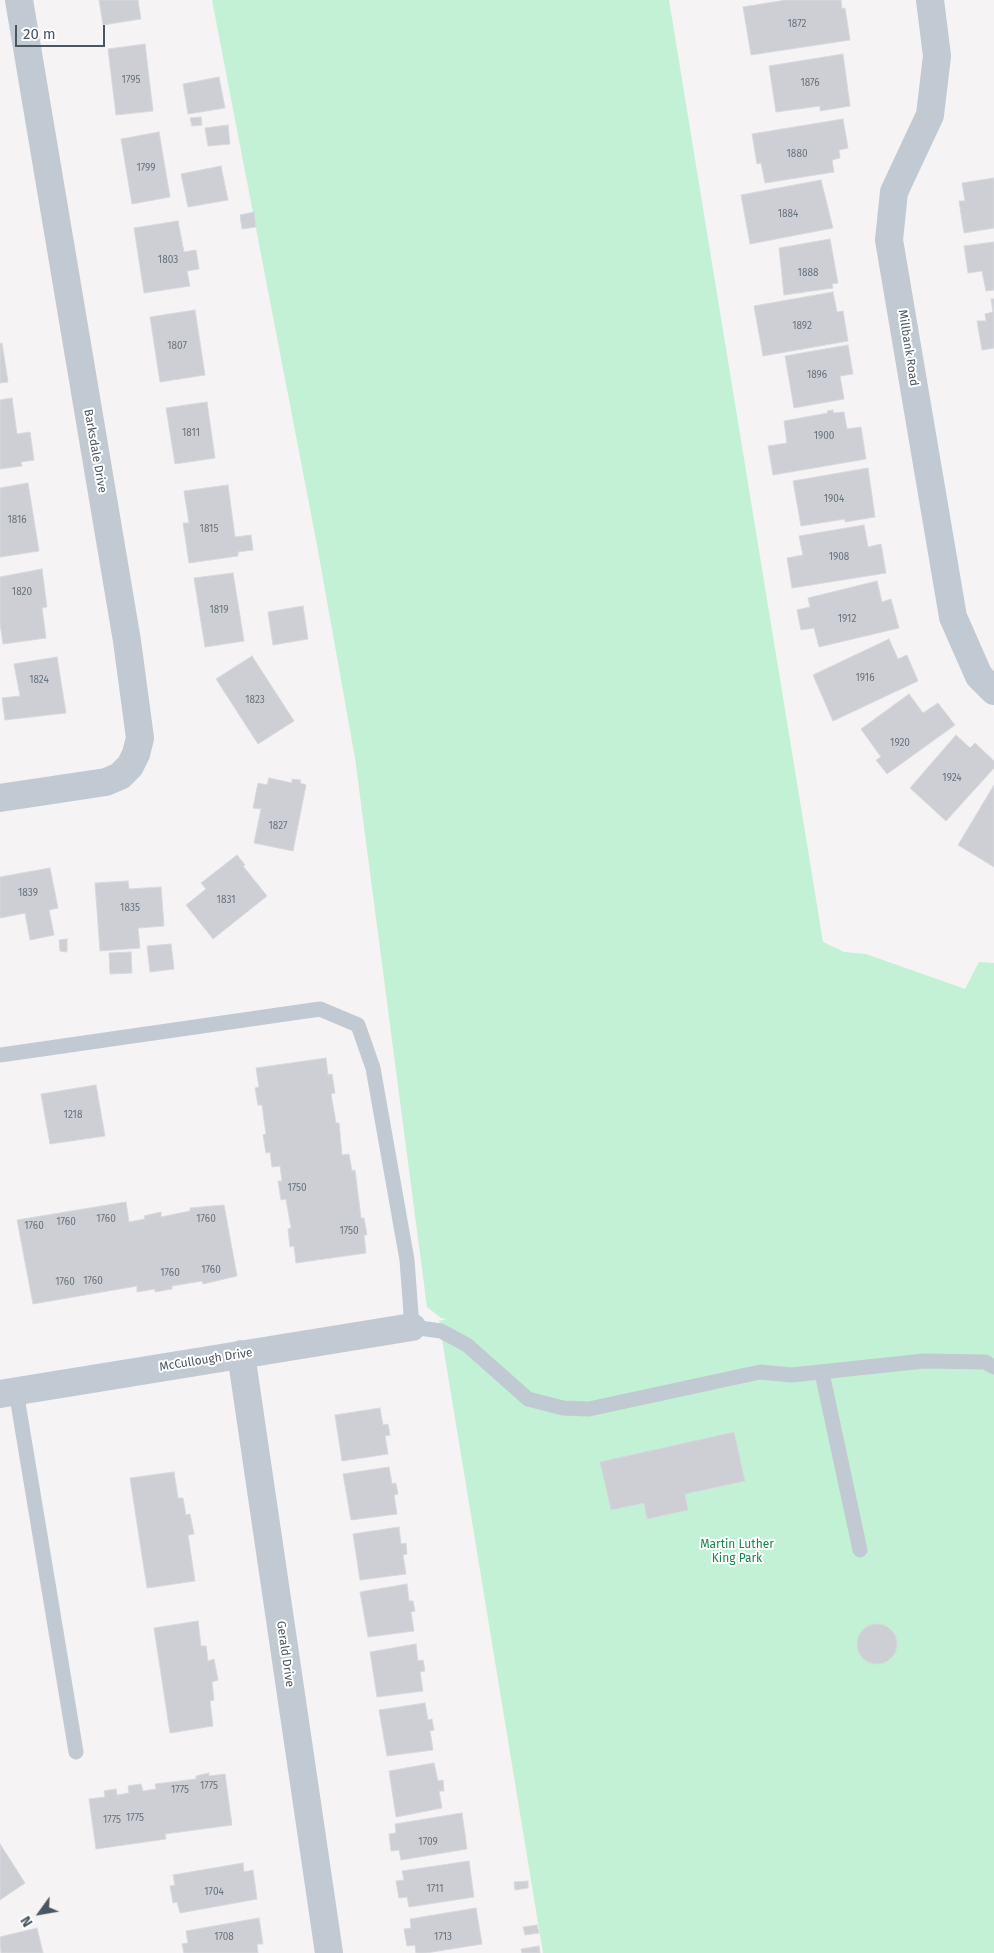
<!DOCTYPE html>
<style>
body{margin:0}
#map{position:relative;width:994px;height:1953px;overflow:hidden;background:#f5f3f3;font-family:"Fira Sans",sans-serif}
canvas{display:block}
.north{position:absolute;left:15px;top:1888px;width:50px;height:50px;-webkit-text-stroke:4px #fff;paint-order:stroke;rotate:238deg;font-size:14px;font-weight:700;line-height:20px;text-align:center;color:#4a5661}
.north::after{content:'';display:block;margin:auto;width:18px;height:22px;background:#4a5661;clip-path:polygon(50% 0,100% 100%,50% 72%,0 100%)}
.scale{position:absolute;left:15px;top:25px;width:90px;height:22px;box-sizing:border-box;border:2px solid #4a5661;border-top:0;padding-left:6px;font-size:15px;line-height:18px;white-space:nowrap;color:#4a5661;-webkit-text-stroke:4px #fff;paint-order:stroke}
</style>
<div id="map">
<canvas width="994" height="1953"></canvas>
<div class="north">N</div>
<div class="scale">20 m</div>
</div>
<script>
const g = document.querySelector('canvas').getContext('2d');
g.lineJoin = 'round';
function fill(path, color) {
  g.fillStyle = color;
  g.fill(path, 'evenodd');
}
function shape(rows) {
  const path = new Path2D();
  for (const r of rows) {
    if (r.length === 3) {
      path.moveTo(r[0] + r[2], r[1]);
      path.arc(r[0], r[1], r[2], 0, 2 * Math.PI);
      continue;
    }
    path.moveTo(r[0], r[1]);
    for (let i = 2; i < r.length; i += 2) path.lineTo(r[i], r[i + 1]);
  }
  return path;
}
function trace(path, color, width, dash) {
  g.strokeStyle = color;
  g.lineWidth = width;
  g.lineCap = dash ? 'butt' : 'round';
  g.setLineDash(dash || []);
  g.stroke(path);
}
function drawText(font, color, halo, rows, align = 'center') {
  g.font = font + ' "Fira Sans",sans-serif';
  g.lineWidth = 4;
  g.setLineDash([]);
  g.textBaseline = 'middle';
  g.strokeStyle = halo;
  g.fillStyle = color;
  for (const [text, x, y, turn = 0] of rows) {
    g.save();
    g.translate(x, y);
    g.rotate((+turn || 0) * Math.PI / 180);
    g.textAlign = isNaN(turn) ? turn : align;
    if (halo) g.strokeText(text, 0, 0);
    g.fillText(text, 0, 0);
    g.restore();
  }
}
fill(shape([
 [212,0,669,0,823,942,844,952,866,954,965,989,979,962,994,963,994,1953,543,1953,439,1321,447,1319,441,1318,427,1307,355,758,317,545]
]), '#c3f1d5');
const building = shape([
 [99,0,138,0,141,19,103,25,99,0],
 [786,0,841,0,842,9,845,8,850,40,751,55,743,7,786,0],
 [145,44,153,111,116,115,108,49,145,44],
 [843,54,850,106,820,111,820,106,776,112,769,66,843,54],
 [219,77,225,108,188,114,183,84,219,77],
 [201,117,202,125,192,126,190,118,201,117],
 [843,119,848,148,839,150,840,158,832,160,834,172,765,183,761,163,757,164,752,134,843,119],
 [228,125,230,144,208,146,205,128,228,125],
 [159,132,170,197,132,204,121,139,159,132],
 [221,166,228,200,188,207,181,174,221,166],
 [994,178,994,228,964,233,959,201,965,201,962,183,994,178],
 [821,180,833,228,750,244,741,195,821,180],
 [254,212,256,227,242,229,240,215,254,212],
 [178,221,184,252,196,250,199,269,187,271,190,286,144,293,134,228,178,221],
 [830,239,838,283,832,284,833,288,784,295,779,248,830,239],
 [994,242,994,290,986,291,982,271,968,273,964,246,994,242],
 [833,292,837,312,843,311,848,341,763,356,754,306,833,292],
 [991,299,994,299,994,348,982,350,977,321,986,321,985,314,993,312,991,299],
 [195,310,205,375,160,382,150,317,195,310],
 [2,343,8,382,0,383,0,344,2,343],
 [848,345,853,374,840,376,844,399,794,408,785,356,848,345],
 [12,398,17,434,30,432,34,460,21,462,22,466,0,469,0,400,12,398],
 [207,402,215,458,175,464,166,408,207,402],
 [833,410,833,413,844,412,847,429,861,427,866,459,773,475,768,446,787,443,784,421,828,413,827,411,833,410],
 [868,468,875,517,845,522,845,519,801,526,793,481,868,468],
 [28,483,39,551,0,557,0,488,28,483],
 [228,485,235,537,251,535,253,550,238,552,238,556,189,563,183,523,189,523,184,491,228,485],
 [864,525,868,547,881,544,886,573,792,588,787,558,803,555,799,536,864,525],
 [42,569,47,607,42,608,46,638,3,644,0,623,0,577,42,569],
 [233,573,244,641,205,647,194,578,233,573],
 [877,581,882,602,891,599,899,628,819,647,814,628,801,630,797,610,810,607,808,598,877,581],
 [303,606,308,639,273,645,268,612,303,606],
 [889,639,898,659,907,655,918,681,833,721,813,675,889,639],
 [252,656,294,721,258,744,216,679,252,656],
 [57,657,66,713,5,720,2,698,20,696,14,664,57,657],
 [909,694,923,713,938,703,955,725,887,774,876,760,881,757,861,729,909,694],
 [956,735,970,748,975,743,994,761,994,768,946,821,910,788,956,735],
 [269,778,292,783,292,779,301,780,300,783,306,785,293,851,254,843,261,809,253,808,258,783,267,785,269,778],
 [994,785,994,867,958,845,994,785],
 [237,855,245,865,243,866,267,896,213,939,186,905,206,889,201,883,237,855],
 [50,868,58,908,49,910,54,935,30,940,25,913,0,918,0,877,50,868],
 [128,881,129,889,161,887,164,926,138,928,140,948,100,951,95,883,128,881],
 [67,939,67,952,60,951,59,940,67,939],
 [171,944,174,969,150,972,147,946,171,944],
 [131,952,132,973,110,974,109,953,131,952],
 [326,1058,328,1075,332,1074,335,1093,331,1094,336,1123,339,1123,342,1155,349,1154,352,1171,355,1170,361,1218,364,1218,367,1235,364,1235,366,1253,296,1263,294,1246,290,1247,288,1229,291,1228,286,1199,281,1200,278,1181,282,1181,280,1166,272,1167,270,1152,266,1153,263,1135,266,1134,262,1105,258,1105,255,1088,259,1087,256,1068,326,1058],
 [96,1085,105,1136,50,1144,41,1094,96,1085],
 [126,1202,129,1222,145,1219,144,1216,161,1212,161,1217,190,1211,190,1208,224,1205,237,1276,203,1284,202,1281,172,1286,172,1289,155,1292,155,1289,137,1292,137,1286,33,1304,17,1220,126,1202],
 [380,1408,383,1425,388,1424,390,1435,385,1436,388,1454,342,1461,335,1415,380,1408],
 [734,1432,745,1481,685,1494,688,1510,647,1519,644,1503,611,1510,600,1462,734,1432],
 [389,1467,392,1484,396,1483,398,1494,394,1495,397,1514,351,1520,343,1474,389,1467],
 [174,1472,178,1498,183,1498,186,1515,190,1514,194,1534,188,1535,195,1581,147,1588,130,1478,174,1472],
 [399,1527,401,1544,406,1543,407,1554,403,1555,406,1574,360,1580,353,1534,399,1527],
 [407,1584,409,1601,413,1601,415,1611,411,1612,414,1631,368,1637,360,1592,407,1584],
 [198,1621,201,1646,206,1646,208,1661,214,1659,218,1680,212,1682,214,1700,210,1701,213,1726,170,1733,154,1628,198,1621],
 [877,1644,20],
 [416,1644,418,1661,423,1660,425,1671,420,1672,423,1691,377,1697,370,1652,416,1644],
 [425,1703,428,1720,432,1719,434,1730,430,1731,433,1750,387,1756,379,1710,425,1703],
 [434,1763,438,1781,443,1780,444,1791,439,1791,442,1808,396,1817,389,1771,434,1763],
 [209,1773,209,1776,225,1774,232,1825,165,1834,166,1839,96,1849,89,1799,105,1797,104,1791,116,1789,117,1795,129,1793,128,1786,141,1784,143,1791,156,1789,155,1784,196,1779,196,1776,209,1773],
 [462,1813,467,1849,401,1860,399,1850,391,1851,389,1834,396,1833,395,1824,462,1813],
 [0,1844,25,1883,0,1900,0,1844],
 [469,1861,474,1897,409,1907,407,1897,399,1898,396,1881,404,1880,402,1871,469,1861],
 [243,1863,244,1872,253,1870,257,1899,180,1913,177,1902,173,1903,170,1886,175,1885,173,1875,243,1863],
 [528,1881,528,1888,515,1890,514,1882,528,1881],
 [476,1908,482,1944,426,1953,416,1953,415,1945,407,1946,404,1929,411,1928,410,1919,476,1908],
 [259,1918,263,1944,257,1944,258,1953,184,1953,182,1944,188,1943,186,1931,259,1918],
 [537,1925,539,1933,525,1935,523,1927,537,1925],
 [37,1928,43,1953,1,1953,0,1937,37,1928],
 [539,1946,540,1953,522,1953,521,1949,539,1946]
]);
fill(building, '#cdcfd5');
trace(building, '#d7d9de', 1);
trace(shape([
 [0,1055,320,1009,358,1025,373,1068,407,1260,412,1327,441,1331,467,1345,528,1399,563,1408,589,1409,760,1372,792,1375,924,1361,985,1362,994,1367],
 [822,1373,860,1550],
 [16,1391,76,1752]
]), '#c1cad2', 15);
trace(shape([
 [930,0,937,56,930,115,894,192,889,240,953,617,979,676,994,691],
 [0,798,106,782,120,776,130,766,136,754,140,738,127,641,19,0],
 [241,1354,329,1953],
 [0,1394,412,1327]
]), '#c1cad2', 28);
drawText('10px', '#6b747e', null, [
 ["1872",797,24],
 ["1795",131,80],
 ["1876",810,83],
 ["1880",797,154],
 ["1799",146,168],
 ["1884",788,214],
 ["1803",168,260],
 ["1888",808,273],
 ["1892",802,326],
 ["1807",177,346],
 ["1896",817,375],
 ["1811",191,433],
 ["1900",824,436],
 ["1904",834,499],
 ["1816",17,520],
 ["1815",209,529],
 ["1908",839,557],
 ["1820",22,592],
 ["1819",219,610],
 ["1912",847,619],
 ["1916",865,678],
 ["1824",39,680],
 ["1823",255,700],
 ["1920",900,743],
 ["1924",952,778],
 ["1827",278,826],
 ["1839",28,893],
 ["1831",226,900],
 ["1835",130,908],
 ["1218",73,1115],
 ["1750",297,1188],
 ["1760",106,1219],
 ["1760",206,1219],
 ["1760",66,1222],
 ["1760",34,1226],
 ["1750",349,1231],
 ["1760",211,1270],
 ["1760",170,1273],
 ["1760",93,1281],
 ["1760",65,1282],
 ["1775",209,1786],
 ["1775",180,1790],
 ["1775",135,1818],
 ["1775",112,1820],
 ["1709",428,1842],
 ["1711",435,1889],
 ["1704",214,1892],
 ["1708",224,1937],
 ["1713",443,1937]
]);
drawText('12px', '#4a5661', '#fff', [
 ["Millbank Road",908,348,81],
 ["Barksdale Drive",95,451,80],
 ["McCullough Drive",206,1360,-9],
 ["Gerald Drive",285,1654,82]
]);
drawText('12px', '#17864f', '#fff', [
 ["Martin Luther",737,1545],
 ["King Park",737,1559]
]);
</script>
